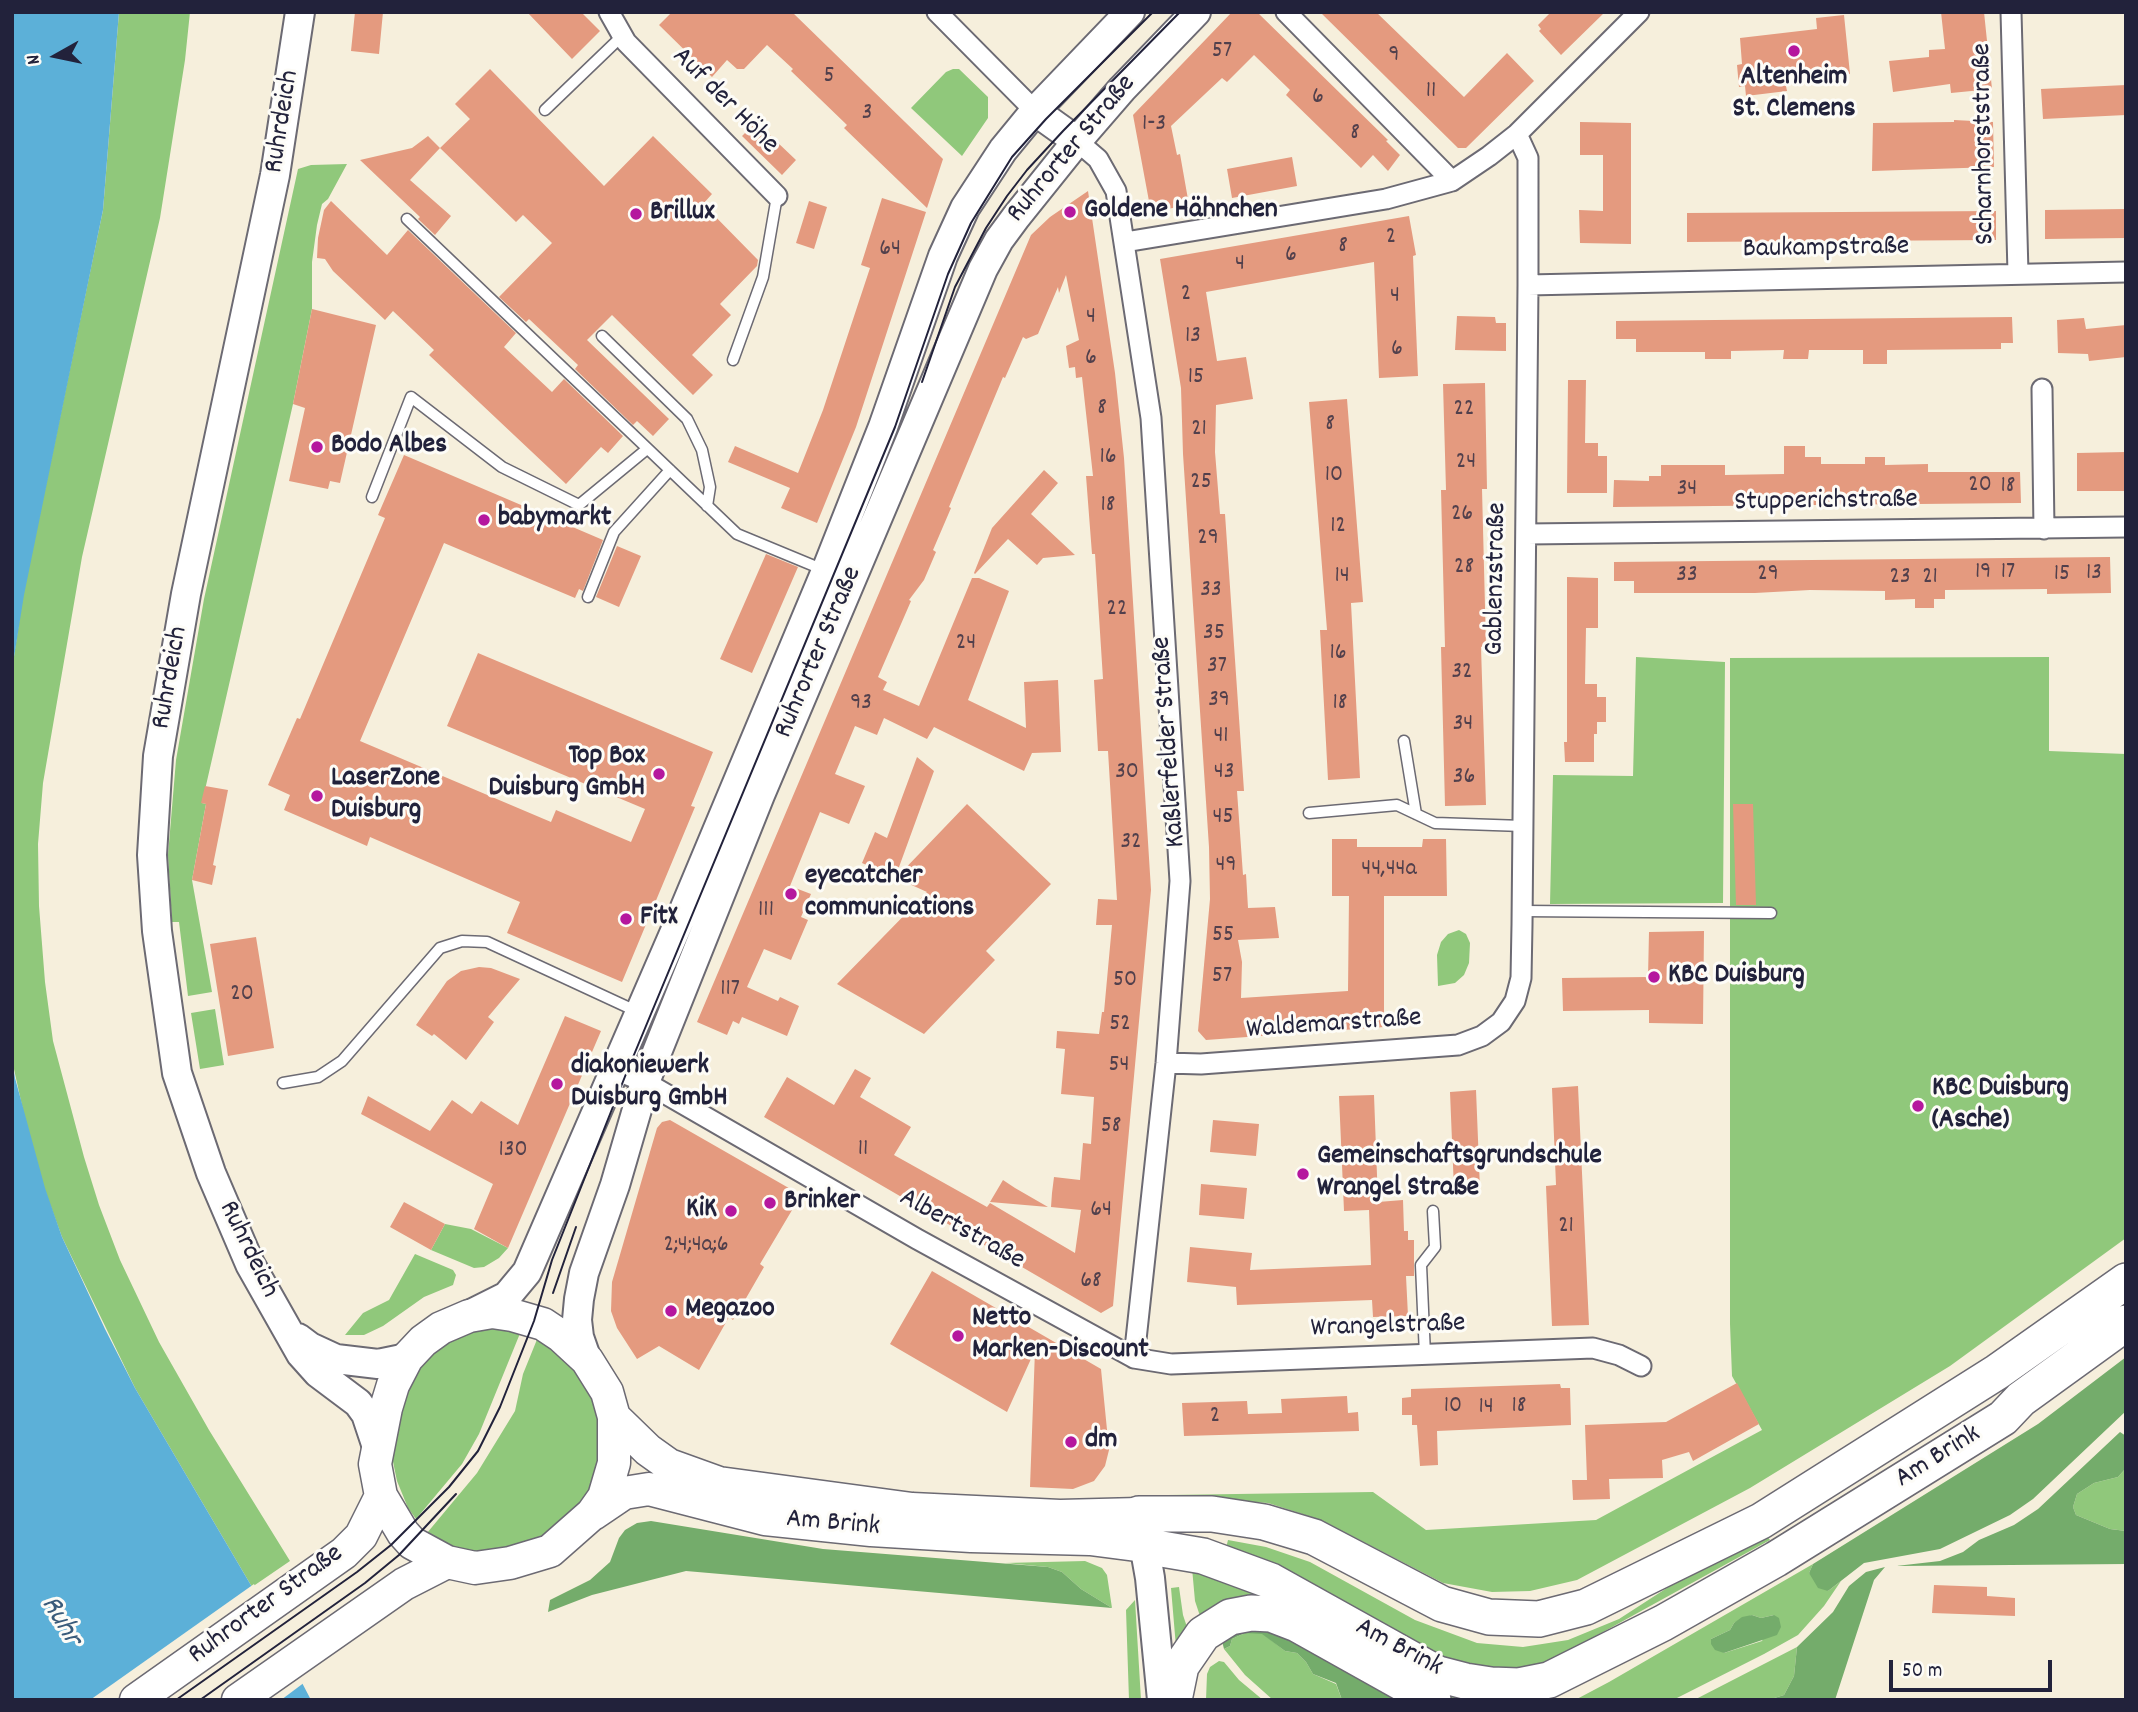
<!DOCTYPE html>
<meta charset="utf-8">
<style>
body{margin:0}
#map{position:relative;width:2138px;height:1712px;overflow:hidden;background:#f6efdc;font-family:Dekko,sans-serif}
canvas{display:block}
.frame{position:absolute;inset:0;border:14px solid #22223b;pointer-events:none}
.north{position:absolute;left:21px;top:21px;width:70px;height:70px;-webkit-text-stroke:5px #fdfcf7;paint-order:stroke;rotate:261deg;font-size:19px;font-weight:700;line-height:28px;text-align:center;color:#22223b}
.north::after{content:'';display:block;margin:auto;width:24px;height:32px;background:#22223b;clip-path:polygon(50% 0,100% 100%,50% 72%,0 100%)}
.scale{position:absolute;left:1889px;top:1660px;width:163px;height:32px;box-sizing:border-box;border:4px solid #22223b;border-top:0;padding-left:9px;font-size:21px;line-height:24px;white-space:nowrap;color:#22223b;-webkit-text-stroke:5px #fdfcf7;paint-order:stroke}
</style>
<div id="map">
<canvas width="2138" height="1712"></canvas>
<div class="frame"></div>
<div class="north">N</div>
<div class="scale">50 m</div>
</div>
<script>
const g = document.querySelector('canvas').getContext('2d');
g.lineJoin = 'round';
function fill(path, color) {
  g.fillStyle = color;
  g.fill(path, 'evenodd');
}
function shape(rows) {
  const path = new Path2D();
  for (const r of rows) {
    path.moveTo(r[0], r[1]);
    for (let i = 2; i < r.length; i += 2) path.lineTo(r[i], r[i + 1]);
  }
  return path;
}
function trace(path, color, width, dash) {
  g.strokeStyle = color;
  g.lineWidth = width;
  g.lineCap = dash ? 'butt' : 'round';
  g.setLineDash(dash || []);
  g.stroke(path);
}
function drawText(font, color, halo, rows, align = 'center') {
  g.font = font + ' Dekko,sans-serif';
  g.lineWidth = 6;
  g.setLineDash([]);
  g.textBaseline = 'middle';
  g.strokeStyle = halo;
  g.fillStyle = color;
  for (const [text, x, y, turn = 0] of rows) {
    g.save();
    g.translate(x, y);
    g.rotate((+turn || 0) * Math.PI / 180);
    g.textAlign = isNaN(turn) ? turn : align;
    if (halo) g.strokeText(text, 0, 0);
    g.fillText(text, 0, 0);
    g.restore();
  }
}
fill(shape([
 [119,12,190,12,185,60,160,218,82,557,43,783,38,844,39,906,45,982,53,1041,84,1157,99,1205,120,1260,159,1342,209,1430,290,1561,252,1587,135,1388,62,1237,44,1188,26,1124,12,1060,12,670,23,595,103,210],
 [953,69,959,69,988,97,988,118,962,156,911,108,946,72],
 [347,164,328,199,322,204,317,225,312,262,312,309,293,404,202,803,206,804,192,880,212,992,188,996,179,922,172,922,168,855,176,760,204,599,298,169,311,165],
 [1636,657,1725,662,1723,903,1550,904,1553,775,1633,776],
 [2049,657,2049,751,2126,754,2126,1238,1950,1366,1750,1488,1577,1580,1530,1591,1492,1592,1443,1583,1321,1520,1268,1503,1212,1499,1169,1500,1168,1495,1373,1492,1426,1530,1596,1520,1762,1430,1732,1376,1730,1324,1730,658],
 [1459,930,1466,934,1470,943,1469,963,1464,975,1455,983,1438,986,1437,955,1441,942,1448,934],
 [215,1009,224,1065,200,1069,191,1013],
 [445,1224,471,1229,508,1248,499,1258,484,1267,474,1268,431,1250],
 [415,1254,453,1270,456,1275,453,1285,424,1297,383,1326,364,1335,345,1335,363,1313,389,1300],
 [486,1326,521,1331,479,1434,462,1464,416,1519,408,1508,397,1481,391,1452,405,1386,436,1345],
 [538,1337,570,1362,589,1391,596,1410,600,1448,592,1484,576,1512,533,1545,479,1554,444,1545,427,1533,477,1473,515,1411,523,1374],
 [2126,1468,2126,1531,2110,1529,2076,1515,2073,1507,2077,1494,2094,1483,2118,1477],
 [1767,1536,1770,1540,1545,1664,1517,1671,1491,1671,1440,1658,1226,1548,1228,1540,1266,1547,1310,1562,1415,1620,1477,1643,1523,1647,1568,1640,1619,1619,1670,1586],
 [1085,1561,1102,1568,1107,1575,1112,1608,1081,1589,1062,1572,1048,1567,1005,1563],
 [1813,1564,1809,1573,1828,1591,1841,1581,1824,1606,1798,1635,1764,1654,1673,1700,1575,1700,1609,1682],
 [1752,1615,1761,1618,1774,1615,1762,1641,1724,1653,1711,1639,1730,1630,1734,1623],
 [1192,1568,1242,1583,1465,1699,1457,1700,1434,1692,1324,1631,1200,1616,1195,1601],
 [1179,1587,1183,1615,1186,1624,1194,1633,1176,1647,1171,1588],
 [1135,1600,1141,1700,1129,1700,1126,1610],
 [1245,1633,1262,1633,1285,1651,1297,1653,1306,1662,1313,1674,1336,1684,1342,1700,1273,1700,1245,1675,1224,1649,1230,1646,1232,1639],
 [1797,1647,1794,1676,1784,1695,1768,1700,1694,1700],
 [1219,1661,1224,1662,1239,1680,1263,1700,1206,1700,1207,1674,1210,1667]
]), '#90c87b');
fill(shape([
 [2126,1357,2126,1411,2033,1499,2010,1515,1940,1549,1864,1563,1828,1591,1818,1588,1809,1573,1813,1564,2038,1424],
 [2120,1432,2126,1436,2126,1468,2118,1477,2094,1483,2077,1494,2073,1507,2076,1515,2110,1529,2126,1531,2126,1564,1896,1566,1940,1561,1963,1552,1979,1540,2014,1525,2038,1509],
 [651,1521,823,1549,1048,1567,1062,1572,1081,1589,1112,1608,686,1571,592,1595,548,1612,550,1600,590,1580,610,1562,619,1538,625,1530,637,1523],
 [1885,1567,1874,1580,1835,1700,1768,1700,1784,1695,1794,1676,1797,1647,1833,1612,1849,1586,1866,1572],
 [1752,1615,1761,1618,1774,1615,1779,1618,1781,1627,1777,1635,1724,1653,1715,1650,1711,1644,1711,1639,1730,1630,1734,1623,1742,1617],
 [1271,1624,1417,1700,1342,1700,1336,1683,1313,1674,1306,1662,1297,1653,1285,1651,1262,1634,1245,1633,1232,1639,1230,1646,1224,1649,1222,1641,1232,1627]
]), '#74ac6b');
fill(shape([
 [12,12,119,12,103,210,24,595,12,670],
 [12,1060,15,1078,45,1188,62,1237,105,1329,135,1388,252,1587,311,1700,12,1700]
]), '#5cb0d8');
fill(shape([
 [254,1584,305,1682,281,1700,90,1700]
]), '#f6efdc');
fill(shape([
 [355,12,383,12,379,54,351,51],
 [527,12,581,12,600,31,572,59],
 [672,12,792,12,943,159,927,208,844,128,847,125,791,71,793,69,767,45,744,69,737,69,727,60,712,77,659,25],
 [1232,12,1257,12,1388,140,1386,141,1400,155,1388,171,1373,155,1361,168,1286,95,1290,90,1254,55,1227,82,1222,78,1171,126,1177,155,1180,154,1189,205,1151,212,1133,115],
 [1320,12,1376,12,1464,97,1507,53,1534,81,1466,148,1458,148],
 [1551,12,1605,12,1561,55,1539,31,1541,29,1538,25],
 [1941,12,1984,12,1992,89,1951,93,1950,84,1893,92,1889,61,1929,57,1929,50,1945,49],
 [1844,15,1850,74,1785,81,1787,91,1746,96,1745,86,1739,87,1737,65,1742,64,1740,38,1817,29,1816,18],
 [490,69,604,186,653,136,712,194,703,204,758,260,757,266,720,304,731,315,692,355,713,375,693,395,612,315,587,340,669,419,653,436,637,421,633,425,575,369,578,365,529,319,526,322,499,297,552,243,523,215,516,222,440,148,410,180,451,216,435,235,418,219,420,217,360,160,412,148,428,136,440,148,470,119,455,104],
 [2126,85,2126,115,2043,119,2041,89],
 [1954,120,1993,122,1994,167,1872,171,1873,123,1954,122],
 [756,122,796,160,782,175,742,136],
 [1580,122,1631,123,1631,244,1580,243,1579,210,1603,211,1603,155,1580,155],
 [1292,157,1297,186,1232,198,1227,169],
 [1088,191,1115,373,1124,458,1151,890,1113,1306,1101,1313,764,1117,787,1077,834,1105,855,1069,871,1078,860,1097,911,1127,894,1155,987,1207,990,1203,1075,1253,1081,1210,1051,1207,1052,1193,1054,1177,1080,1180,1083,1143,1091,1144,1094,1097,1061,1094,1065,1049,1056,1048,1057,1031,1099,1034,1102,1012,1104,1012,1112,925,1096,925,1098,899,1117,900,1108,751,1098,751,1094,680,1103,679,1095,554,1092,554,1086,476,1093,476,1082,377,1076,378,1075,367,1069,368,1066,346,1079,340,1066,275,1059,293,1058,287,1038,334,1026,339,1023,337,1005,378,1003,377,949,507,951,508,933,550,936,552,924,580,909,600,911,601,878,677,887,682,883,690,919,706,972,578,979,578,1009,591,968,700,1026,728,1024,682,1058,680,1061,752,1032,753,1024,771,934,727,927,739,884,718,877,735,855,726,835,774,865,786,849,824,820,812,790,886,811,894,801,917,808,920,791,960,764,949,747,987,778,1001,780,997,799,1006,787,1036,742,1017,739,1024,733,1021,727,1035,697,1022,1031,235,1050,217],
 [882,198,926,212,856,427,817,523,781,508,790,488,728,462,735,446,798,473,823,410,870,268,861,265],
 [331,201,387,255,408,230,516,333,504,347,552,392,564,379,623,436,608,453,601,447,566,484,429,355,434,350,393,311,385,320,333,271,325,259,317,258,318,238,324,210],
 [809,201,827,207,814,249,796,243],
 [2126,209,2126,238,2045,239,2045,210],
 [1996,211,1996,240,1687,242,1687,213],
 [1409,216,1416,255,1413,256,1418,376,1379,378,1374,262,1206,292,1217,361,1246,357,1253,399,1216,405,1215,452,1220,514,1225,514,1244,791,1237,791,1243,875,1246,874,1248,908,1275,907,1279,938,1238,940,1242,962,1241,998,1348,991,1349,896,1332,896,1332,839,1357,839,1357,847,1422,847,1423,839,1446,839,1447,896,1384,896,1384,1027,1206,1040,1198,1031,1210,899,1209,847,1183,454,1181,388,1160,259],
 [312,309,376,325,340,483,330,481,328,489,289,481,305,408,293,404],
 [1457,316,1495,317,1496,323,1506,323,1506,351,1455,350],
 [2012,317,2013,343,2001,343,2001,349,1887,350,1887,364,1863,364,1863,350,1809,350,1808,359,1783,359,1784,350,1731,351,1731,359,1705,359,1705,352,1636,352,1636,339,1616,339,1616,321],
 [2084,318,2086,329,2126,325,2126,357,2089,361,2088,354,2058,353,2057,320],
 [1568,380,1586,380,1585,443,1598,443,1598,456,1607,456,1607,493,1567,493],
 [1485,383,1487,489,1482,489,1486,646,1481,647,1486,805,1445,806,1441,647,1445,647,1441,490,1446,490,1443,384],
 [1347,399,1363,602,1351,603,1360,778,1328,780,1320,630,1327,630,1309,402],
 [1784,446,1805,446,1805,457,1821,457,1821,464,1865,464,1865,457,1885,457,1885,465,1928,464,1928,472,2020,472,2021,503,1613,507,1614,480,1649,481,1649,476,1661,476,1661,465,1725,465,1725,475,1784,474],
 [2126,452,2126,491,2077,491,2077,453],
 [404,455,603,540,583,591,579,589,575,598,444,543,360,741,551,822,556,810,631,842,645,809,447,726,478,653,713,752,691,806,695,807,622,982,507,933,520,902,370,837,367,846,284,810,290,795,268,785,297,718,300,719,385,518,378,515],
 [1044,470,1058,483,1031,514,1075,555,1043,558,1037,565,1008,539,975,574,974,573,992,528],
 [617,546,641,556,619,607,596,597],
 [766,554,798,567,752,673,720,659],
 [2110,557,2111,593,2047,594,2047,589,1945,590,1945,599,1934,599,1934,608,1915,608,1915,599,1885,600,1885,591,1810,590,1755,593,1634,593,1634,581,1614,581,1614,562],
 [1567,577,1598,578,1598,628,1586,628,1585,684,1597,684,1597,697,1606,697,1606,722,1597,722,1597,734,1594,734,1594,762,1565,762,1564,742,1567,742],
 [917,757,934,771,895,878,862,863,875,832,887,838],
 [205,786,228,790,213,865,216,866,212,885,192,880,206,804,201,803],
 [967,804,1051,884,986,951,995,960,924,1034,837,984,927,892,896,878],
 [1733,804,1753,804,1756,905,1736,905],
 [1704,931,1703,1024,1649,1023,1649,1010,1563,1011,1562,978,1648,977,1649,932],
 [256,937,274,1048,228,1056,210,944],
 [479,967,491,968,520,979,488,1017,494,1022,466,1060,434,1034,432,1036,416,1025,447,981,461,971],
 [565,1016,601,1031,508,1248,474,1229,493,1184,361,1114,368,1096,430,1131,452,1100,472,1114,481,1101,518,1125],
 [1578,1086,1589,1325,1552,1326,1546,1186,1556,1185,1552,1088],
 [1476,1090,1480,1189,1454,1190,1450,1092],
 [1374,1095,1378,1202,1403,1200,1404,1231,1408,1231,1408,1240,1414,1240,1414,1276,1406,1276,1408,1316,1373,1317,1372,1300,1237,1305,1236,1287,1187,1282,1190,1247,1252,1253,1250,1270,1371,1265,1369,1210,1344,1211,1339,1096],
 [670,1120,801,1195,760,1264,764,1267,745,1300,733,1320,729,1317,699,1370,659,1346,637,1359,617,1328,611,1311,612,1282,657,1128,662,1122],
 [1213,1120,1259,1124,1256,1156,1210,1152],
 [1003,1180,1015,1188,1048,1207,990,1202],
 [1201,1184,1247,1188,1244,1219,1199,1215],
 [404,1202,445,1224,431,1250,390,1227],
 [932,1271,1101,1369,1109,1450,1105,1466,1094,1481,1073,1489,1030,1487,1035,1350,1007,1412,890,1344],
 [1737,1383,1759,1424,1693,1461,1689,1452,1662,1460,1663,1478,1609,1479,1610,1499,1573,1500,1572,1480,1587,1480,1585,1425,1666,1422],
 [1560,1384,1561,1388,1570,1388,1571,1425,1437,1431,1438,1465,1420,1466,1417,1425,1412,1425,1412,1415,1402,1415,1402,1398,1411,1397,1411,1389],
 [1347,1396,1348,1413,1358,1412,1359,1431,1184,1436,1182,1403,1247,1401,1248,1414,1282,1413,1281,1399],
 [1934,1585,1987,1587,1987,1596,2015,1598,2015,1616,1932,1613]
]), '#e49a7f');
const lane = shape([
 [545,110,622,36],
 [407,219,737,534,824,570],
 [602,336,687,419,702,450,710,487,707,506],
 [733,360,763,277,777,196],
 [372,497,411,397,502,467,579,505,647,449],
 [588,597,614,532,670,470],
 [1404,741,1416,814],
 [1309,813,1397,805,1435,823,1523,826],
 [1522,911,1771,913],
 [283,1083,318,1077,342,1061,440,948,462,941,487,942,636,1011],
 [1425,1355,1421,1265,1435,1247,1433,1211]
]);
const street = shape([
 [609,12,626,42,777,196],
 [937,12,1035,111],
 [1286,12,1452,181],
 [2011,12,2018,273],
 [1077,141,1098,159,1116,191,1151,418,1180,881,1166,1063,1134,1358],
 [1125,242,1386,199,1452,181,1489,156,1517,134,1639,12],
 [1528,285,2126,272],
 [2042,389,2044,529],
 [1527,534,2126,527],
 [1166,1063,1201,1064,1458,1045,1482,1036,1501,1022,1515,1001,1521,978,1522,925,1528,285,1528,158,1517,134],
 [615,1070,645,1082,917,1239,1134,1358,1171,1364,1593,1348,1619,1355,1641,1366]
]);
const secondary = shape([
 [300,12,275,175,186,594,158,756,152,855,157,931,177,1073,211,1173,250,1264,301,1354,318,1373,358,1403,366,1414,377,1447],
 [1035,111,1077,141],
 [469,1315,507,1296,527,1272,676,929,826,571,883,427,943,256,965,208,1003,150,1035,111,1130,12],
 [298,1338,310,1347,336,1359,378,1364,407,1358],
 [587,1360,579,1337,577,1320,579,1299,584,1273,615,1185,645,1082,760,795,983,269,999,240,1016,217,1077,141,1122,89,1196,12],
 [1141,1527,1150,1578,1162,1700]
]);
const primary = shape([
 [492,1312,512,1315,543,1324,561,1336,587,1360,607,1392,614,1417,614,1463,604,1497,592,1514,550,1551,510,1563,475,1568,447,1562,412,1543,403,1533,381,1496,375,1464,386,1408,393,1385,407,1358,423,1341,441,1328,469,1316,492,1312],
 [614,1417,648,1450,669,1465,719,1483,912,1509,1060,1516,1139,1514],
 [593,1514,624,1493,649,1489,765,1519,871,1530,971,1536,1090,1539,1144,1546],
 [136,1700,344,1553,361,1536,381,1496],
 [238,1700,404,1584,447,1562]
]);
const highway = shape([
 [1139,1514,1212,1514,1264,1522,1314,1537,1442,1604,1489,1617,1539,1619,1586,1607,1761,1521,1997,1372,2126,1281],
 [1144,1546,1203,1556,1271,1581,1438,1674,1465,1681,1491,1685,1519,1686,1549,1680,1663,1623,1776,1559,2003,1418,2021,1399,2126,1323],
 [1174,1700,1181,1666,1203,1634,1230,1617,1251,1613,1271,1614,1297,1624,1433,1700]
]);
trace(lane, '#6c6a73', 13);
trace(street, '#6c6a73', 23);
trace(secondary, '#6c6a73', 32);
trace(primary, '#6c6a73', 35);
trace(highway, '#6c6a73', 38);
trace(lane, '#fff', 10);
trace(street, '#fff', 19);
trace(secondary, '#fff', 28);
trace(primary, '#fff', 32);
trace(highway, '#fff', 35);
trace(shape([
 [922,382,955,287,986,228,1007,196,1027,170,1063,131,1180,12],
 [553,1293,576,1227],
 [176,1700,357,1572,391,1545,449,1487,478,1451,500,1407,534,1321,552,1260,626,1074,895,427,948,274,971,223,1012,157,1046,119,1153,12],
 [200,1700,365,1583,399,1555,456,1494]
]), '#22223b', 2);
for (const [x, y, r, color] of [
 [1794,51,7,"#b5179e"],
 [1070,212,7,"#b5179e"],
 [636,214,7,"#b5179e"],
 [317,447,7,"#b5179e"],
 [484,520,7,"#b5179e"],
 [659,774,7,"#b5179e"],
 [317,796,7,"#b5179e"],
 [791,894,7,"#b5179e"],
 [626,919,7,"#b5179e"],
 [1654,977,7,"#b5179e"],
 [557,1084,7,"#b5179e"],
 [1918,1106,7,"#b5179e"],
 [1303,1174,7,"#b5179e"],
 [770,1203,7,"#b5179e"],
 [731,1211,7,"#b5179e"],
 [671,1311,7,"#b5179e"],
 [958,1336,7,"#b5179e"],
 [1071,1442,7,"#b5179e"]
]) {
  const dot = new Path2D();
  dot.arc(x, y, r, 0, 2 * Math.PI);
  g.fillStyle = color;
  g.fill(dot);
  trace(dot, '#fdfcf7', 2.5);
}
drawText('24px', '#52404c', null, [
 ["57",1222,53],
 ["9",1394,57],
 ["5",829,78],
 ["11",1431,93],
 ["6",1318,99],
 ["3",867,115],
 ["1-3",1154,126],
 ["8",1355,135],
 ["2",1391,239],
 ["8",1343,248],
 ["64",890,251],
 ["6",1291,257],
 ["4",1240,266],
 ["2",1186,296],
 ["4",1395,298],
 ["4",1091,319],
 ["13",1193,338],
 ["6",1397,351],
 ["6",1091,360],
 ["15",1196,379],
 ["8",1102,410],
 ["22",1464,411],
 ["8",1330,426],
 ["21",1199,431],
 ["16",1108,459],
 ["24",1466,464],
 ["10",1334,477],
 ["25",1201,484],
 ["20",1980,487],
 ["18",2008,488],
 ["34",1687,491],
 ["18",1108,507],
 ["26",1462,516],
 ["12",1338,528],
 ["29",1208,540],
 ["28",1464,569],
 ["19",1983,574],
 ["17",2008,574],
 ["13",2094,575],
 ["29",1768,576],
 ["15",2062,576],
 ["33",1687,577],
 ["14",1342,578],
 ["23",1900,579],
 ["21",1930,579],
 ["33",1211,592],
 ["22",1117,611],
 ["35",1214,635],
 ["24",966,645],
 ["16",1338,655],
 ["37",1217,668],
 ["32",1462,674],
 ["39",1219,702],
 ["93",861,705],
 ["18",1340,705],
 ["34",1463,726],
 ["41",1221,738],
 ["30",1127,774],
 ["43",1224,774],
 ["36",1464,779],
 ["45",1223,819],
 ["32",1131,844],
 ["49",1226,867],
 ["44,44a",1389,871],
 ["111",766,912],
 ["55",1223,937],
 ["57",1222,978],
 ["50",1125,982],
 ["117",730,991],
 ["20",242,996],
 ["52",1120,1026],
 ["54",1119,1067],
 ["58",1111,1128],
 ["11",863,1151],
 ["130",513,1152],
 ["64",1101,1212],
 ["21",1566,1228],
 ["2;4;4a;6",696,1247],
 ["68",1091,1283],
 ["10",1453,1408],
 ["18",1519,1408],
 ["14",1486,1409],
 ["2",1215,1418]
]);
drawText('bold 28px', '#22223b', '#fdfcf7', [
 ["Altenheim",1794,79,"center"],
 ["St. Clemens",1794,111,"center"],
 ["Goldene Hähnchen",1084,212],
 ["Brillux",650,214],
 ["Bodo Albes",331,447],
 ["babymarkt",498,520],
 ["Top Box",645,758,"right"],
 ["Duisburg GmbH",645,790,"right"],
 ["LaserZone",331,780],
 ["Duisburg",331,812],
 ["eyecatcher",805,878],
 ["communications",805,910],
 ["FitX",640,919],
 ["KBC Duisburg",1668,977],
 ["diakoniewerk",571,1068],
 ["Duisburg GmbH",571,1100],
 ["KBC Duisburg",1932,1090],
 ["(Asche)",1932,1122],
 ["Gemeinschaftsgrundschule",1317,1158],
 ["Wrangel Straße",1317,1190],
 ["Brinker",784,1203],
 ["KiK",717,1211,"right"],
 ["Megazoo",685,1311],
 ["Netto",972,1320],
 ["Marken-Discount",972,1352],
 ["dm",1085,1442]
], 'left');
drawText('28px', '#22223b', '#fdfcf7', [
 ["Auf der Höhe",724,102,45],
 ["Ruhrdeich",284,122,-81],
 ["Scharnhorststraße",1986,144,-91],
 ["Ruhrorter Straße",1073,150,-50],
 ["Baukampstraße",1826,250,-1],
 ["Stupperichstraße",1826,503,-1],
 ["Gablenzstraße",1498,579,-89],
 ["Ruhrorter Straße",820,653,-67],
 ["Ruhrdeich",172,678,-80],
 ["Kaßlerfelder Straße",1171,742,-94],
 ["Waldemarstraße",1334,1026,-4],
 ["Albertstraße",961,1231,29],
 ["Ruhrdeich",247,1250,64],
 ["Wrangelstraße",1388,1328,-2],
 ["Am Brink",1939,1458,-32],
 ["Am Brink",833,1525,5],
 ["Ruhrorter Straße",267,1606,-36],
 ["Am Brink",1398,1649,28]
]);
drawText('italic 30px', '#395b7a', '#fdfcf7', [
 ["Ruhr",59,1622,59]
]);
</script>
